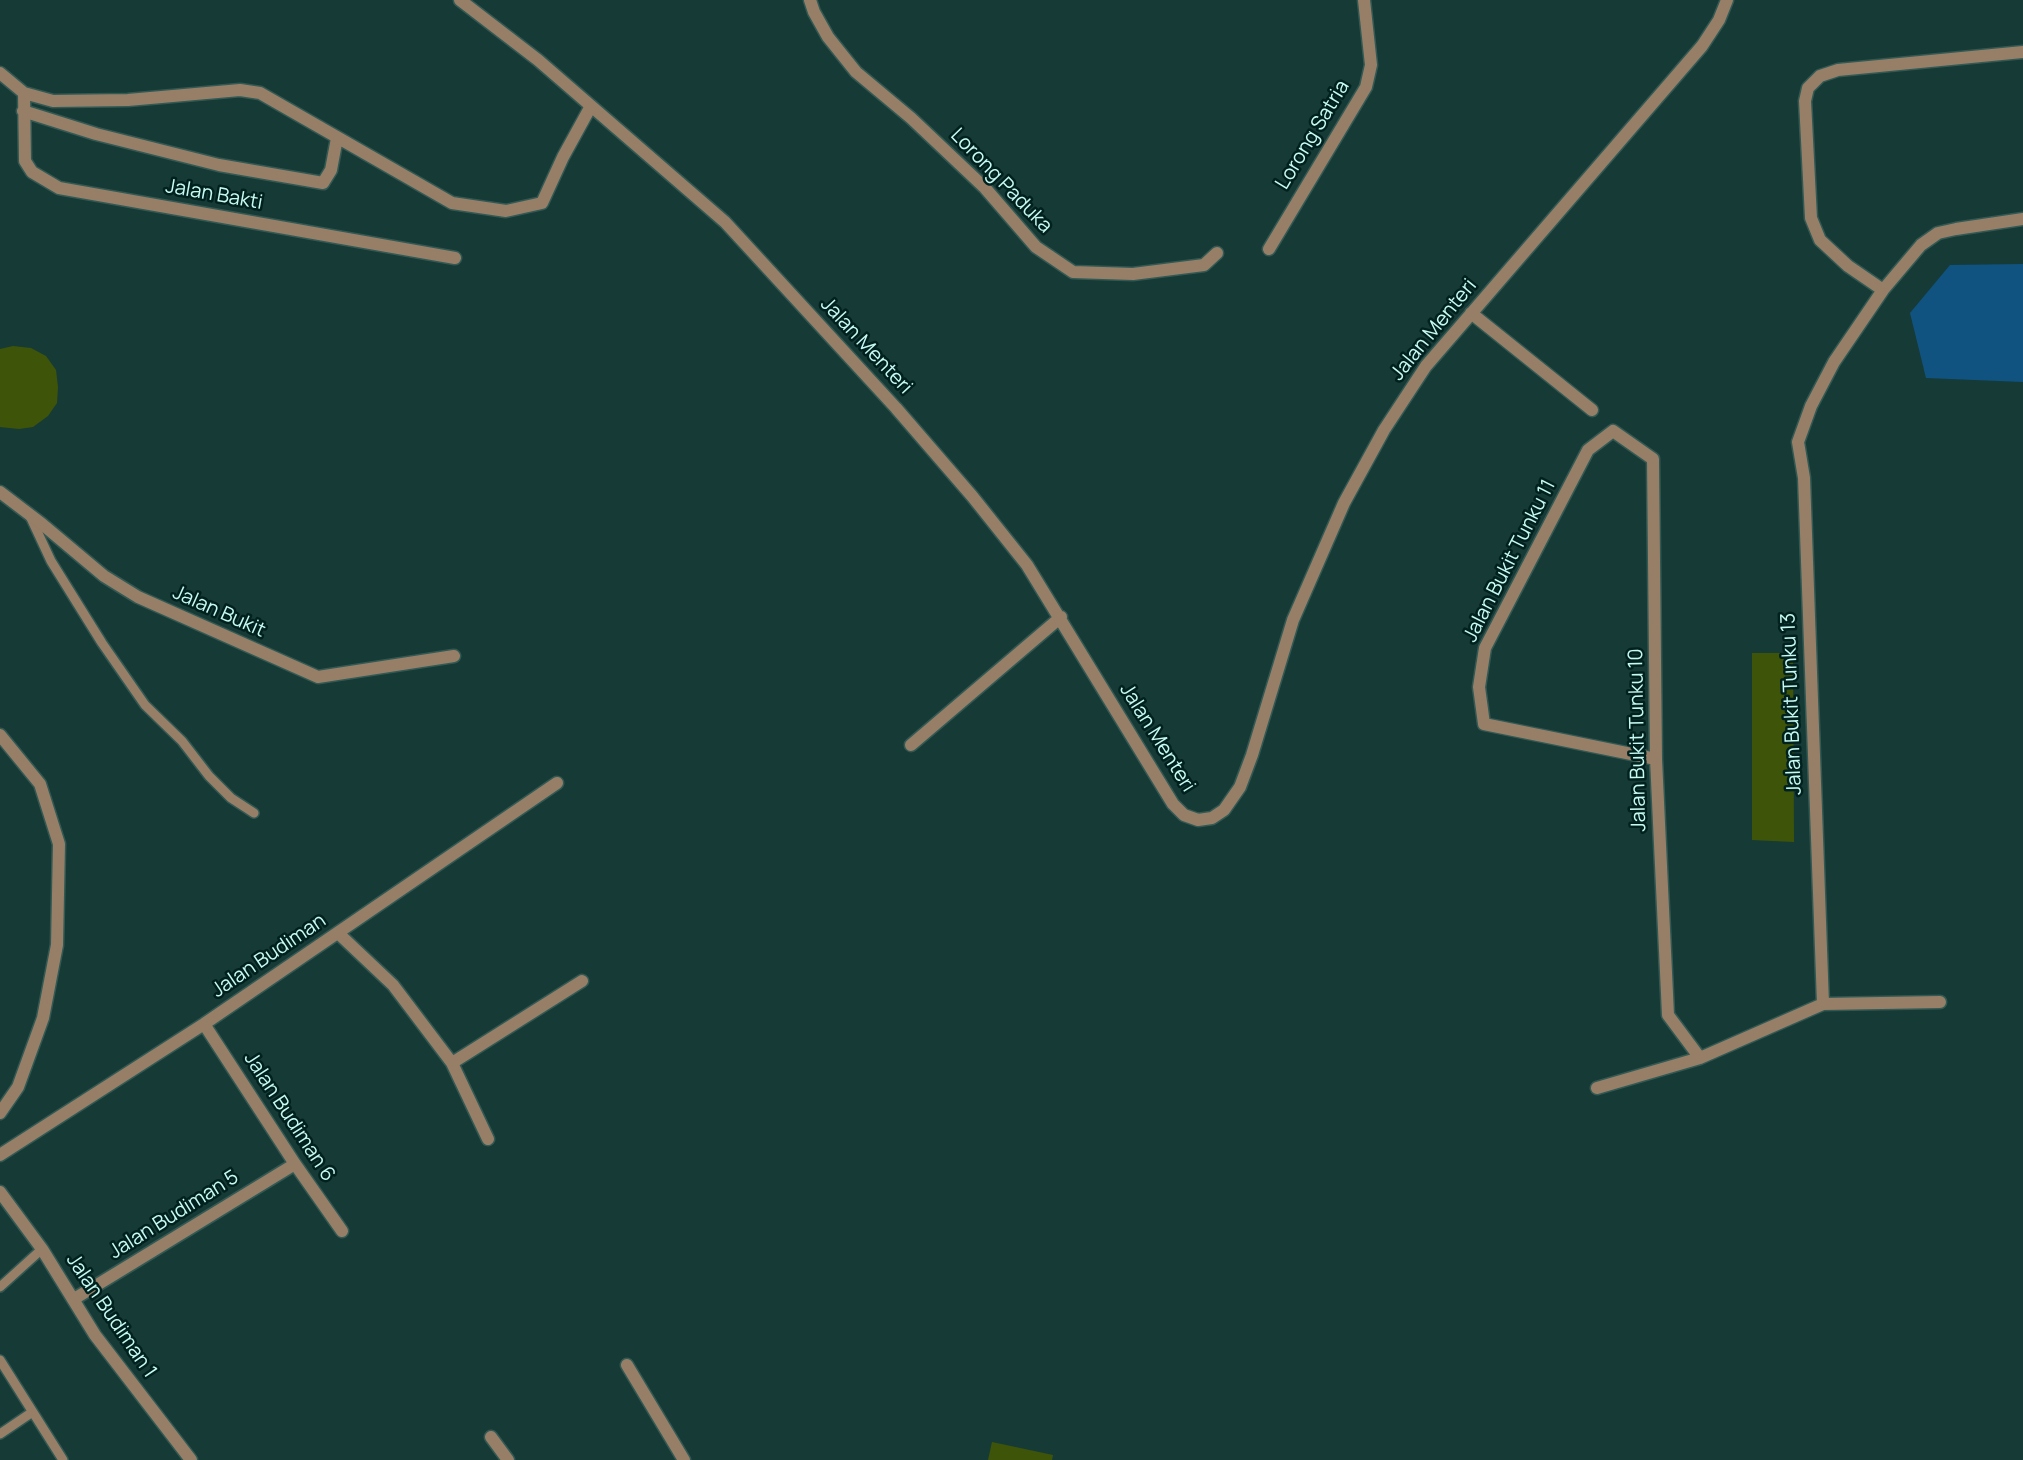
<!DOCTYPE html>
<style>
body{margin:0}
canvas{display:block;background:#163a36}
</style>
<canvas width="2023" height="1460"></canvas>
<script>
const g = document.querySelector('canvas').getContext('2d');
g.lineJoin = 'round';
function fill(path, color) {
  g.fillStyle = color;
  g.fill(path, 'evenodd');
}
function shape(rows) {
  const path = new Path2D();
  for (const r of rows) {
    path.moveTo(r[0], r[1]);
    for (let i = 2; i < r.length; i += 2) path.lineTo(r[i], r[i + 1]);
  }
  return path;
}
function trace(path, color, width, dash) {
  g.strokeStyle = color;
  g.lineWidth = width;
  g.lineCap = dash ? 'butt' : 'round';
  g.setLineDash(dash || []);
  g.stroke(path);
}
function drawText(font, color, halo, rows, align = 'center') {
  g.font = font + ' Manrope,sans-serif';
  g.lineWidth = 5;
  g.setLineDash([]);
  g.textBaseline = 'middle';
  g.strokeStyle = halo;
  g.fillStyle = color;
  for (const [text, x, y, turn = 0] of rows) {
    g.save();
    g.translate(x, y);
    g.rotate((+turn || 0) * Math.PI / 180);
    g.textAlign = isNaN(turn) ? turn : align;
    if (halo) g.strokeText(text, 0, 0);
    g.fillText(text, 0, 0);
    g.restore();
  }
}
fill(shape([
 [2023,264,2023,382,1926,378,1910,313,1950,265]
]), '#105280');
fill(shape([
 [13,346,31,348,46,356,56,370,58,387,57,403,48,416,33,427,19,429,0,427,0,349],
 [1752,653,1793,653,1794,842,1752,840],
 [992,1442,1053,1455,1052,1460,988,1460]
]), '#3e5408');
const service = shape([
 [30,516,51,561,102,643,145,705,182,741,209,776,231,798,254,813],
 [0,1287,42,1249],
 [0,1360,63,1460],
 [0,1434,31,1413]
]);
const minor = shape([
 [460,0,538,60,725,222,896,408,972,496,1027,565,1173,804,1184,815,1198,820,1212,818,1224,810,1240,787,1252,755,1293,620,1344,503,1384,430,1426,366,1702,46,1719,20,1727,0],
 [810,0,814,12,828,37,856,72,911,118,985,188,1036,247,1073,272,1133,274,1204,265,1217,253],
 [0,73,24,93,53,101,128,100,240,90,260,93,452,203,506,211,542,203,563,157,591,106],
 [24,93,25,161,32,172,59,188,455,258],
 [23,111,96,134,219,165,323,183,331,170,337,138],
 [1269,249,1366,87,1371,65,1364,0],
 [1883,290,1848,266,1820,240,1811,218,1805,101,1808,88,1820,76,1838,70,2023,52],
 [1471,313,1592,410],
 [0,492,42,524,104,576,138,597,318,677,454,656],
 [0,735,40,784,59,844,57,945,43,1018,18,1087,0,1113],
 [911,745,1061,617],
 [1656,759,1484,724,1479,687,1485,648,1588,450,1613,431,1653,459,1656,759,1668,1015,1700,1058],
 [338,933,393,985,452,1063,488,1139],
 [1823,1004,1804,478,1798,442,1811,406,1834,362,1883,290,1921,245,1938,233,1956,229,2023,219],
 [204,1024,295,1164,342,1231],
 [452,1063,582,981],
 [1597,1088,1700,1058,1823,1004,1940,1002],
 [0,1155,204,1024,557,783],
 [0,1192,42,1249,95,1335,191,1460],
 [74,1299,295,1164],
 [627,1365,684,1460],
 [491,1437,508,1460]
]);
trace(service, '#325954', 12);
trace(minor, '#325954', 15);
trace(service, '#967e67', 9);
trace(minor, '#967e67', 12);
drawText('20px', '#c7faf3', '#00211e', [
 ["Lorong Satria",1313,135,-59],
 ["Lorong Paduka",1001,181,46],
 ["Jalan Bakti",214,195,10],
 ["Jalan Menteri",1434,330,-51],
 ["Jalan Menteri",866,346,47],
 ["Jalan Bukit Tunku 11",1510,561,-63],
 ["Jalan Bukit",219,612,24],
 ["Jalan Bukit Tunku 13",1792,704,-92],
 ["Jalan Menteri",1157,738,58],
 ["Jalan Bukit Tunku 10",1638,740,-91],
 ["Jalan Budiman",269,956,-34],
 ["Jalan Budiman 6",289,1117,57],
 ["Jalan Budiman 5",174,1215,-32],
 ["Jalan Budiman 1",111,1316,56]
]);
</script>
